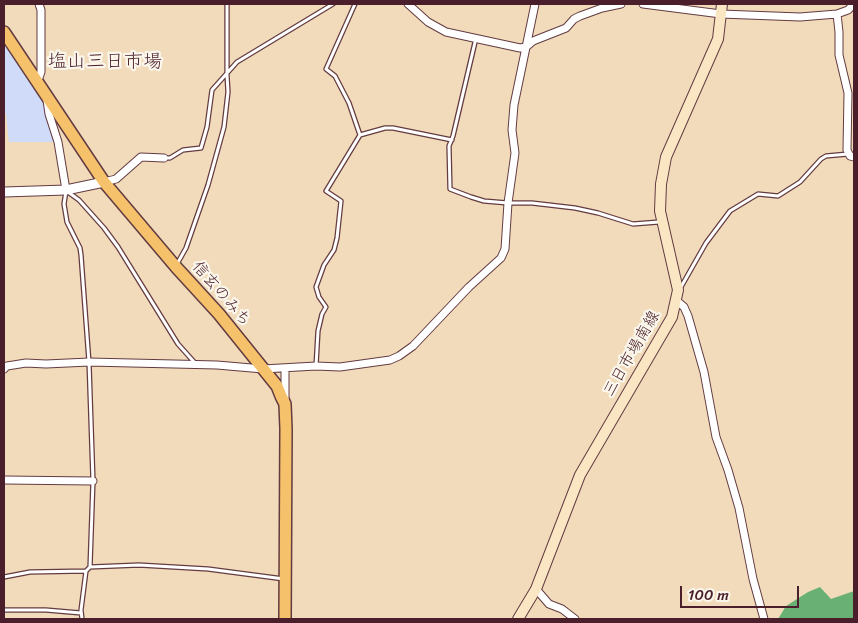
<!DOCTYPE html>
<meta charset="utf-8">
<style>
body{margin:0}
#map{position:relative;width:858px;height:623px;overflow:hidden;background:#f1dbbb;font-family:Sriracha,sans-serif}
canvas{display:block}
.frame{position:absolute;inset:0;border:5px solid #4a1f2b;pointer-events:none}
.scale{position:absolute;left:680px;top:586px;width:119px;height:22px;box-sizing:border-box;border:2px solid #4a1f2b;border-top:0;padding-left:6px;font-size:15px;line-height:18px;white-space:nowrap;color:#4a1f2b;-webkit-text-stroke:4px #fbf7ec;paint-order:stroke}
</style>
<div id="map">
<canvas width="858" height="623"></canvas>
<div class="frame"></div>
<div class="scale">100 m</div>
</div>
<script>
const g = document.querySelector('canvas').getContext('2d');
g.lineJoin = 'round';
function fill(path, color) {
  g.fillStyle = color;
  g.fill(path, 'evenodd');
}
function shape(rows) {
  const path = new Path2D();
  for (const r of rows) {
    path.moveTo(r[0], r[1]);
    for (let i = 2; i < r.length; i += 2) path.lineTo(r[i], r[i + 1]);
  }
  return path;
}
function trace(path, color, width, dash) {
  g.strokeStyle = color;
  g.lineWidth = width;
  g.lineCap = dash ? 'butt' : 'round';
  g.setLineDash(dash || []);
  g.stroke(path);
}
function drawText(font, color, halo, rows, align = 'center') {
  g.font = font + ' Sriracha,"Klee One",sans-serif';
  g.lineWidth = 4.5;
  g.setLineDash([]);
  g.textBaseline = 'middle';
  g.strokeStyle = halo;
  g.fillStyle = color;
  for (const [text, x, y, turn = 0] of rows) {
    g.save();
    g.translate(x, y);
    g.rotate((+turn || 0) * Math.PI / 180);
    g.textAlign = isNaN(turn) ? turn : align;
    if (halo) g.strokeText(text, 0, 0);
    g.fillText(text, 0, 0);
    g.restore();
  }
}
fill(shape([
 [4,41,44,99,58,142,9,142,6,114,4,113]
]), '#d0daf9');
fill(shape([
 [820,587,831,599,854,591,854,619,778,619,786,606,808,592]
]), '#69b074');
const service = shape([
 [476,38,453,136,449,146,450,189,471,197,484,201,508,203,532,203,575,208,598,213,633,224,659,222],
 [360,135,385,128,393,128,452,140],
 [164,158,170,158,183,150,201,148,207,127,212,90,237,62,333,4],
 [66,191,64,204,67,222,80,248,81,255,89,362,93,481,90,567,86,571,81,610,82,619],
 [68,192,79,200,104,228,118,247,178,344,195,363],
 [177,264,186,248,208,185,224,127,228,92,227,75,227,4],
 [681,287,706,243,730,211,758,194,778,196,800,182,821,159,826,156,848,154],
 [316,366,318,331,322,314,326,307,319,297,316,287,324,265,334,250,337,238,341,201,326,191,360,135,349,103,335,76,326,69,355,4],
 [90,567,139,565,208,569,284,579],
 [4,577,30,572,86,571],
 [4,610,46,610,81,613]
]);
const minor = shape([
 [408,4,428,22,446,32,520,48,526,47,533,41,566,28,574,19,580,16,602,8,621,4],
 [643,4,721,14,800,17,837,14,848,10,854,4],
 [837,14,839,32,839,55,848,93,847,150,850,156,854,157],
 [37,83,41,72,41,10,39,4],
 [47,100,49,114,58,142,66,190],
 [104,182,116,179,141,157,164,158],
 [677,301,684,307,688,316,704,372,716,437,728,470,739,508,753,579,764,619],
 [285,368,285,399],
 [4,369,7,366,26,363,46,364,89,362,217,365,263,369,316,366,340,367,390,360,399,356,413,346,469,287,501,258,505,249,508,203,515,153,512,130,514,105,535,4],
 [4,480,93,481],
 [536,589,549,604,562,609,575,619]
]);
const tertiary = shape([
 [4,192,66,190,104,182]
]);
const secondary = shape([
 [518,619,536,589,580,475,672,317,678,290,660,211,661,184,666,157,718,39,722,4]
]);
const primary = shape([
 [4,32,104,182,176,267,219,314,277,386,281,396,285,404,286,429,285,619]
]);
trace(service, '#633b41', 5.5);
trace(minor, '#633b41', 9);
trace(tertiary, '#633b41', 11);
trace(secondary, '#633b41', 12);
trace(primary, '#633b41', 14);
trace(service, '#fff', 3);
trace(minor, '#fff', 7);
trace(tertiary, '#fff', 9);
trace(secondary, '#fbe6c4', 10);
trace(primary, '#f5c16b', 11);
drawText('16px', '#4a1f2b', '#fbf7ec', [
 ["信玄のみち",221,294,49],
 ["三日市場南線",632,354,-60]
]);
drawText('19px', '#4a1f2b', '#fbf7ec', [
 ["塩山三日市場",105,62]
]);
</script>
